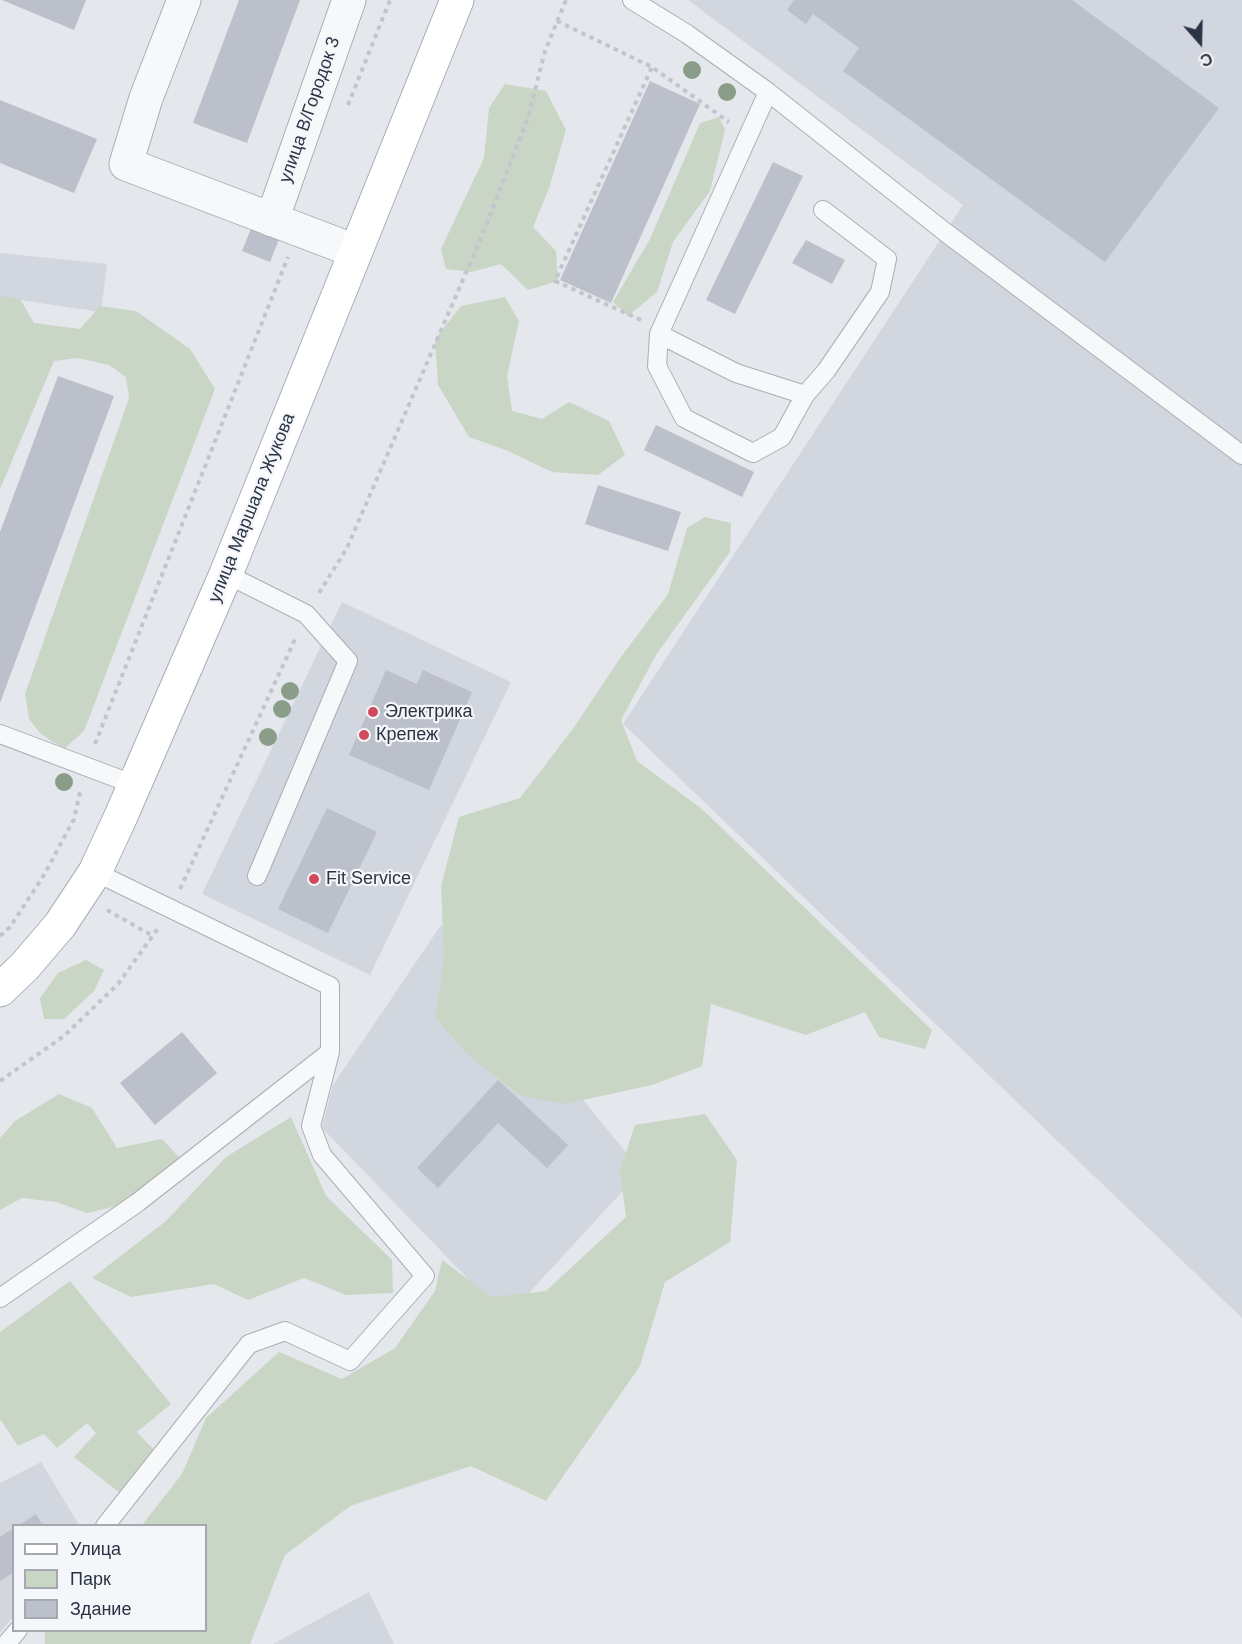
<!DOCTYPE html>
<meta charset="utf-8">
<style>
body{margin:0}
#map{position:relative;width:1242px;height:1644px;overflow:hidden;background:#e4e7ec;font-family:Helvetica,sans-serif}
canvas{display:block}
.legend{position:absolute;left:12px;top:1524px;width:195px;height:108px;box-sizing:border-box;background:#f4f6f9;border:2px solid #a4a8b1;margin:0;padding:8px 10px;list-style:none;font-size:18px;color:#2b3445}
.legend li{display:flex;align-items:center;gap:12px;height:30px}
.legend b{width:30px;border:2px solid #a4a8b1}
.north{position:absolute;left:1170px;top:12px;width:60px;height:60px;-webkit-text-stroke:4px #f4f6f9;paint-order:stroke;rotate:160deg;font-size:16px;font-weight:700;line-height:24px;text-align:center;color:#2b3445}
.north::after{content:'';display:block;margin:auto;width:21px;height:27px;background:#2b3445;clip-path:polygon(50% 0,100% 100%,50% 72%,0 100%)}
</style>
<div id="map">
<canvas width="1242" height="1644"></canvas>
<ul class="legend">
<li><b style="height:8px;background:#fff"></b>Улица</li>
<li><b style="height:16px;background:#c9d6c5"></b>Парк</li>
<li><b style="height:16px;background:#bbc0ca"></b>Здание</li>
</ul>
<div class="north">С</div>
</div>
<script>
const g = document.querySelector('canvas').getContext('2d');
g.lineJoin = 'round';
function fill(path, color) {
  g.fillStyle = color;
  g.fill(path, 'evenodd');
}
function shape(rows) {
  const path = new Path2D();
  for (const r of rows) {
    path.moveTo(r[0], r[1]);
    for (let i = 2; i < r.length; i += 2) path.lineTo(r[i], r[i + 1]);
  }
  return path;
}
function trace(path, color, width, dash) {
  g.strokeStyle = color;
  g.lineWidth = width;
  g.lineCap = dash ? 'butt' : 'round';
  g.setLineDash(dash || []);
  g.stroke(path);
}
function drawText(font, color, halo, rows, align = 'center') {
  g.font = font + ' Helvetica,sans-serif';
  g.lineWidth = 4.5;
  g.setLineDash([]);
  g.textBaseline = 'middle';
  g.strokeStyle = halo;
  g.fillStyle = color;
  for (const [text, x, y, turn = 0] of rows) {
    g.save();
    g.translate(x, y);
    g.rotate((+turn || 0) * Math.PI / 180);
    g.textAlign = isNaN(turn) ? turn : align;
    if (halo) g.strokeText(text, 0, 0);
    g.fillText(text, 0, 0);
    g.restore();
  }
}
fill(shape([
 [688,0,1242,0,1242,1318,623,724,963,205],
 [0,253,107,264,101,312,0,297],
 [342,602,511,682,370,975,202,894],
 [441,925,641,1171,506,1318,322,1128,333,1085],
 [41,1462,79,1525,14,1526,13,1616,0,1633,0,1483],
 [369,1592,394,1644,273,1644]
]), '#d2d6de');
fill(shape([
 [505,84,546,91,566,130,549,188,533,227,556,251,558,281,528,290,501,264,471,272,446,269,441,249,484,158,489,108],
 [719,117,725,130,710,191,673,242,657,292,628,316,613,302,650,239,700,123],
 [0,296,20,299,34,323,80,329,100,306,136,311,190,349,215,389,84,731,65,748,53,742,40,733,29,719,25,694,129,398,126,377,109,365,78,358,54,361,0,489],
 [505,297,519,321,507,376,512,411,542,419,569,402,609,421,625,455,598,475,552,472,506,450,469,437,438,385,435,339,461,306],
 [705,517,731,523,730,552,656,655,621,720,637,761,702,809,932,1030,925,1049,879,1037,865,1012,806,1035,711,1004,702,1066,652,1085,564,1104,521,1096,468,1055,435,1017,444,959,441,886,459,817,520,798,575,726,621,657,668,594,687,528],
 [86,960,104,970,94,991,64,1019,44,1019,40,998,58,973],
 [59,1094,92,1108,117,1148,162,1139,179,1157,129,1203,87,1213,56,1202,22,1198,0,1210,0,1138,15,1121],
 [705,1114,737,1160,730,1242,665,1282,640,1366,546,1501,471,1466,350,1506,285,1555,250,1644,45,1644,45,1631,206,1630,206,1526,142,1525,182,1474,206,1418,279,1352,342,1379,395,1348,435,1291,442,1260,492,1297,546,1291,626,1217,620,1170,635,1125],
 [291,1117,326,1196,392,1260,393,1293,346,1295,304,1278,248,1300,214,1284,131,1297,92,1278,166,1221,226,1157],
 [70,1281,171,1404,137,1432,154,1450,120,1493,74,1457,96,1433,87,1423,57,1448,44,1434,18,1446,0,1419,0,1332]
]), '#c9d6c5');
fill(shape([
 [2,0,86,0,74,30],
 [239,0,300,0,247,143,193,123],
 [794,0,1072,0,1219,108,1105,262,843,71,859,48,813,14,806,24,787,10],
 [650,81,700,104,611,303,560,280],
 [0,100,97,139,74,193,0,163],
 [773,162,803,176,735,314,706,300],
 [254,221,282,232,270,262,242,251],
 [806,240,845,260,832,284,792,263],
 [58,376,114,396,0,703,0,532],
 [656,425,754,472,742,497,644,450],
 [598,485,681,512,668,551,585,524],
 [386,670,417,684,423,670,472,692,429,790,349,755],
 [327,808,377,832,328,933,278,909],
 [182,1032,217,1073,155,1125,120,1083],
 [498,1080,568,1145,547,1168,498,1123,438,1188,417,1168],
 [36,1514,43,1526,18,1526],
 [14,1528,14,1572,0,1581,0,1537]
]), '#bbc0ca');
const service = shape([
 [632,0,687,34,768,92,945,232,1242,455],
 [768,92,659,334,736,373,805,395,826,371,880,292,887,259,823,210],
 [659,334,657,366,684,418,753,453,782,437,805,395],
 [226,574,306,614,348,661,257,876],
 [0,734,135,785],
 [95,872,330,986,330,1052,311,1126,322,1155,425,1276,350,1361,285,1331,249,1344,105,1526],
 [0,1298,137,1203,330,1052],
 [6,1644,18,1630]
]);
const minor = shape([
 [184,0,146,98,126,164,355,251],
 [272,220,349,0]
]);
const secondary = shape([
 [0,990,25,966,60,925,95,872,121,816,226,574,457,0]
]);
trace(service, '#a9aeb7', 20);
trace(minor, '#a9aeb7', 35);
trace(secondary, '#a9aeb7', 35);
trace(shape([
 [557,21,652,67,729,122],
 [348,105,390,0],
 [641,320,555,281,652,67],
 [319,593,347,548,484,231,528,118,545,51,566,0],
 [95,744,288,257],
 [180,889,296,637],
 [107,910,153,936],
 [0,936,10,927,44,875,74,819,81,788],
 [0,1081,64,1036,118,984,159,927]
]), '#c2c5cb', 4, [4.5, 4.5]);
trace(service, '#f7f8fa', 18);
trace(minor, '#f7f8fa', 33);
trace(secondary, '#fff', 33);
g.fillStyle = '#899d89';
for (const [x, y] of [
 [692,70],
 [727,92],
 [290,691],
 [282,709],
 [268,737],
 [64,782]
]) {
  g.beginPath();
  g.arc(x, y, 9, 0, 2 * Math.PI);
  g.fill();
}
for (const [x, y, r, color] of [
 [373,712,6,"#d1495b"],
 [364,735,6,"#d1495b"],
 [314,879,6,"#d1495b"]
]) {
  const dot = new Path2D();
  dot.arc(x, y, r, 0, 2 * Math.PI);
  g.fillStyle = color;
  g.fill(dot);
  trace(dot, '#f4f6f9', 2);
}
drawText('18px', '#2b3445', '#f4f6f9', [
 ["улица В/Городок 3",310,110,-71],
 ["улица Маршала Жукова",252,508,-68]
]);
drawText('18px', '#2b3445', '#f4f6f9', [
 ["Электрика",385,712],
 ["Крепеж",376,735],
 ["Fit Service",326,879]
], 'left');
</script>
